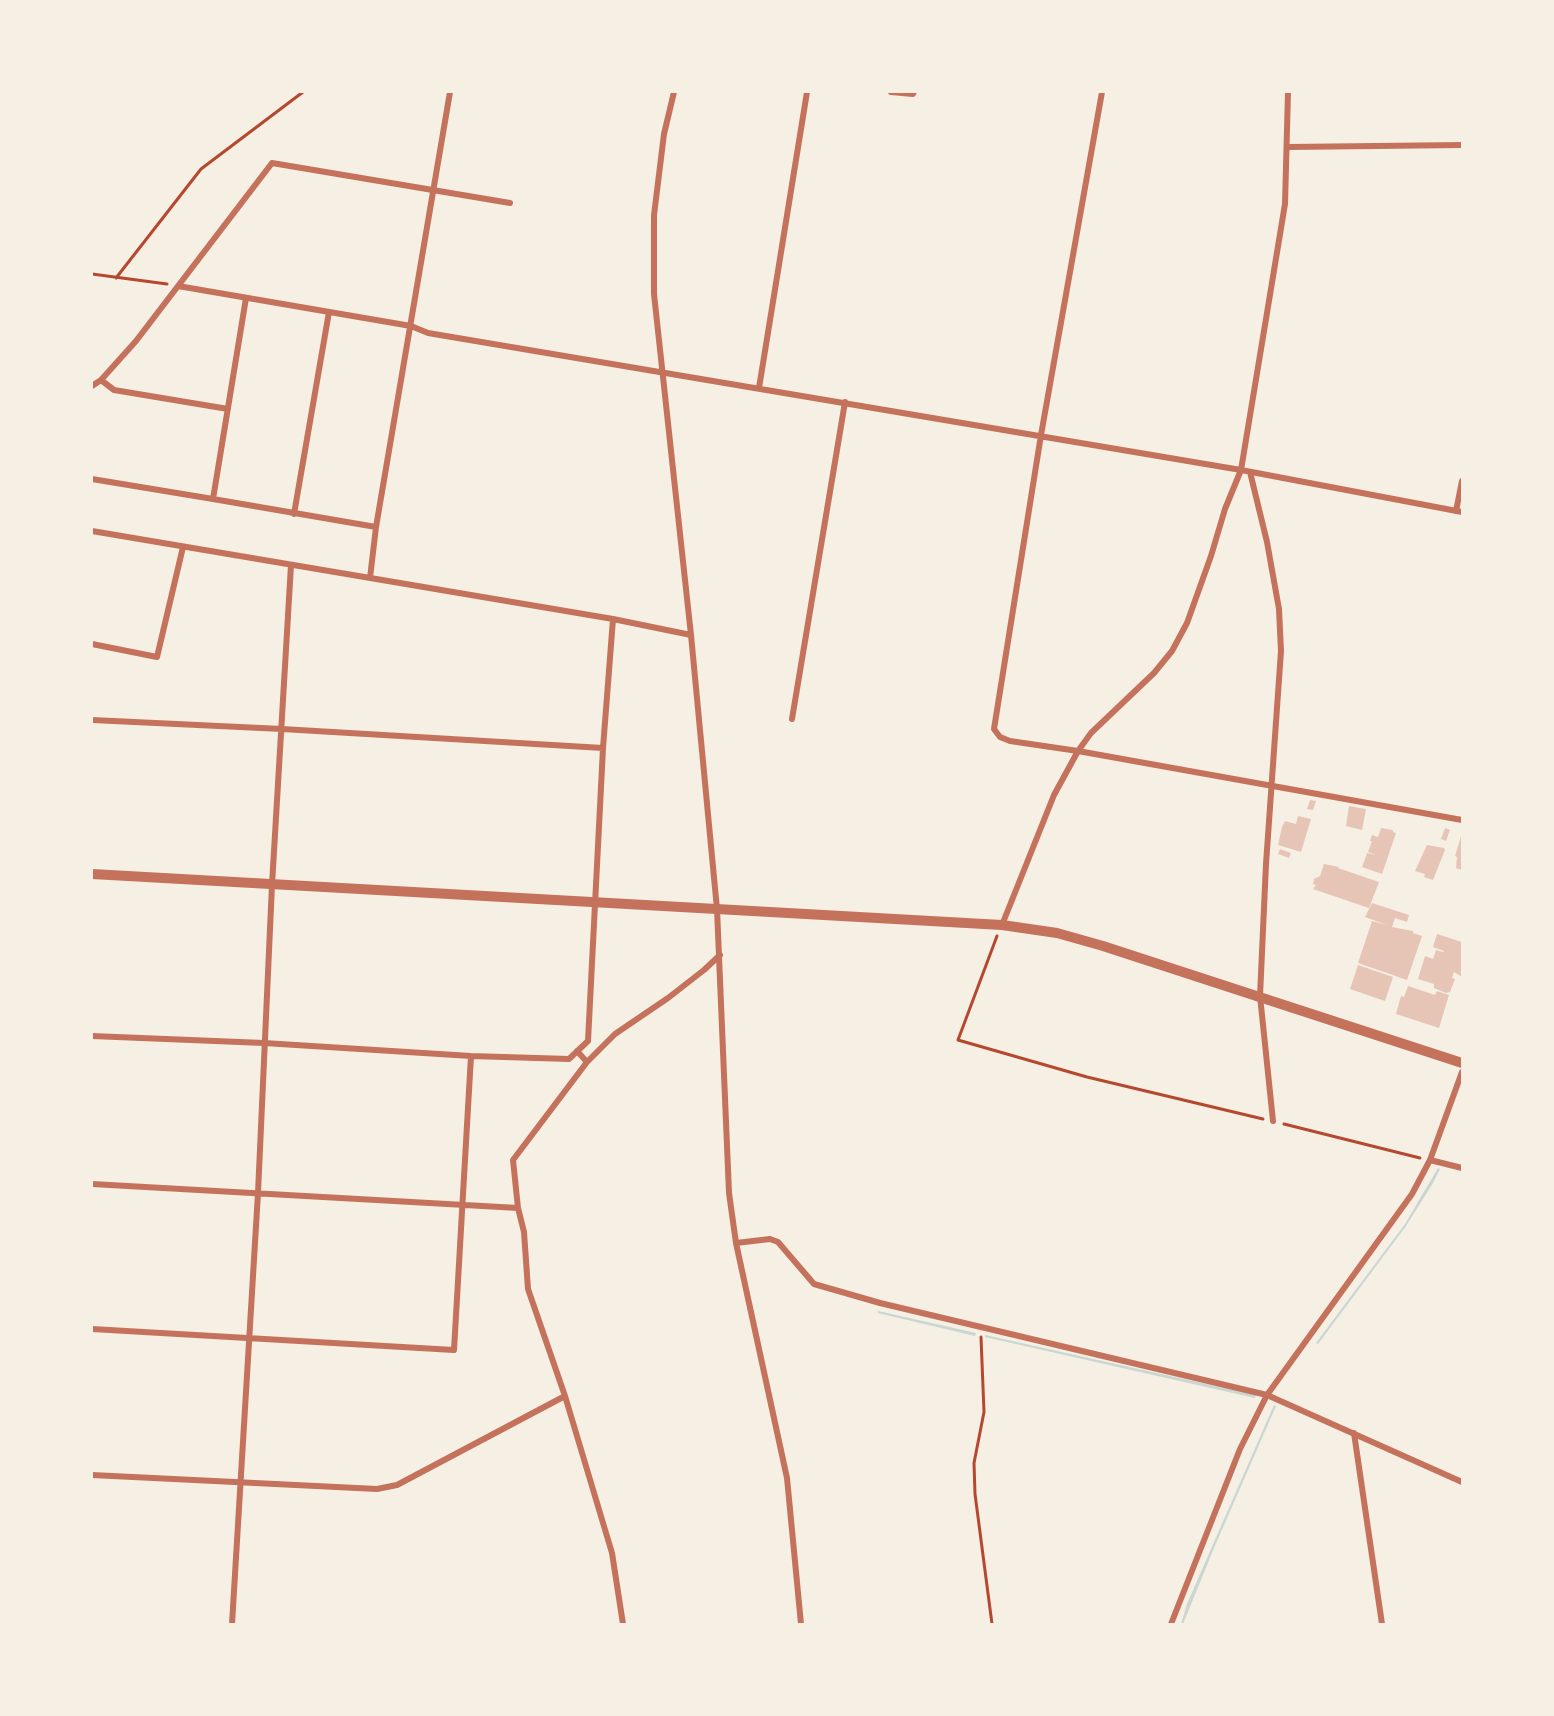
<!DOCTYPE html>
<style>
body{margin:0}
#map{position:relative;width:1554px;height:1716px;overflow:hidden;background:#f6efe4;font-family:"PT Sans Narrow",sans-serif}
canvas{display:block}
.frame{position:absolute;inset:0;border:93px solid #f6efe4;pointer-events:none}
</style>
<div id="map">
<canvas width="1554" height="1716"></canvas>
<div class="frame"></div>
</div>
<script>
const g = document.querySelector('canvas').getContext('2d');
g.lineJoin = 'round';
function fill(path, color) {
  g.fillStyle = color;
  g.fill(path, 'evenodd');
}
function shape(rows) {
  const path = new Path2D();
  for (const r of rows) {
    path.moveTo(r[0], r[1]);
    for (let i = 2; i < r.length; i += 2) path.lineTo(r[i], r[i + 1]);
  }
  return path;
}
function trace(path, color, width, dash) {
  g.strokeStyle = color;
  g.lineWidth = width;
  g.lineCap = dash ? 'butt' : 'round';
  g.setLineDash(dash || []);
  g.stroke(path);
}
fill(shape([
 [1438,1168,1440,1169,1433,1183,1406,1226,1318,1344,1316,1343,1405,1224],
 [878,1311,976,1333,975,1336,878,1313],
 [985,1335,1256,1395,1255,1398,985,1337],
 [1274,1405,1276,1406,1214,1548,1183,1624,1181,1624,1187,1604,1204,1565]
]), '#c9d6d2');
fill(shape([
 [1310,800,1316,801,1313,810,1307,809],
 [1349,806,1366,809,1362,830,1346,826],
 [1298,816,1311,819,1301,852,1278,845,1282,827,1285,821,1296,824],
 [1381,828,1393,830,1393,832,1396,833,1382,874,1362,867,1367,853,1376,855,1368,852,1372,841,1370,841,1372,835,1378,837],
 [1445,828,1450,830,1446,841,1441,839],
 [1462,833,1462,870,1456,868,1457,857,1455,856],
 [1427,845,1444,848,1445,850,1433,880,1424,877,1425,874,1415,871],
 [1280,849,1291,853,1289,858,1278,854],
 [1324,864,1339,867,1338,868,1379,882,1369,908,1313,889,1316,885,1313,884,1314,879,1320,876],
 [1372,903,1409,915,1407,922,1395,918,1392,927,1413,931,1413,933,1422,936,1407,980,1358,963,1372,921,1387,925,1365,917],
 [1437,934,1462,942,1462,977,1454,972,1452,978,1455,979,1450,992,1446,993,1434,988,1434,984,1418,979,1425,956,1433,959,1436,950,1443,952,1444,951,1433,947],
 [1358,965,1393,977,1385,1001,1350,989],
 [1408,986,1435,995,1437,991,1449,995,1439,1028,1396,1014,1401,996,1404,997]
]), '#e6c5b7');
trace(shape([
 [92,274,167,284],
 [116,278,201,169,303,92],
 [997,936,958,1040,1087,1077,1263,1119],
 [1284,1124,1420,1158],
 [981,1337,984,1412,974,1463,975,1494,992,1624]
]), '#b5482f', 3);
trace(shape([
 [674,92,664,134,654,215,654,294,691,635,717,909,729,1193,736,1243,787,1478,801,1624],
 [891,92,913,94,914,92],
 [1102,92,1041,435,994,729,1000,737,1010,741,1078,751,1462,820],
 [1288,92,1285,204,1241,470,1462,512],
 [1288,147,1462,145],
 [178,286,411,326,428,333,1241,470,1225,509,1211,556,1187,623,1172,651,1154,673,1091,733,1078,751,1054,795,1002,925],
 [101,380,114,390,228,409],
 [92,386,101,380,136,341,272,163,510,203],
 [759,388,807,92],
 [1250,472,1267,542,1279,609,1281,651,1266,864,1260,996,1273,1121],
 [92,479,213,499,246,298],
 [213,499,376,527],
 [1456,511,1462,481],
 [294,514,329,312],
 [92,531,613,619,691,635],
 [370,578,376,527,450,92],
 [92,644,157,657,183,547],
 [792,719,845,402],
 [92,720,282,729,603,748],
 [92,1036,264,1043,471,1056,569,1059,588,1041,603,748,613,619],
 [587,1062,615,1034,668,998,704,970,720,955],
 [1430,1160,1462,1168],
 [92,1184,518,1208,524,1232,528,1289,565,1396,397,1485,377,1489,92,1475],
 [518,1208,513,1160,587,1062,577,1051],
 [736,1243,770,1239,778,1242,814,1284,880,1303,1267,1395,1462,1482],
 [92,1329,454,1350,471,1056],
 [565,1396,612,1553,623,1624],
 [1354,1433,1382,1624],
 [232,1624,258,1193,272,885,291,565],
 [1171,1624,1240,1449,1267,1395,1412,1194,1430,1160,1462,1072]
]), '#c5725c', 6);
trace(shape([
 [92,874,1002,925,1057,933,1103,946,1462,1063]
]), '#c5725c', 10);
</script>
